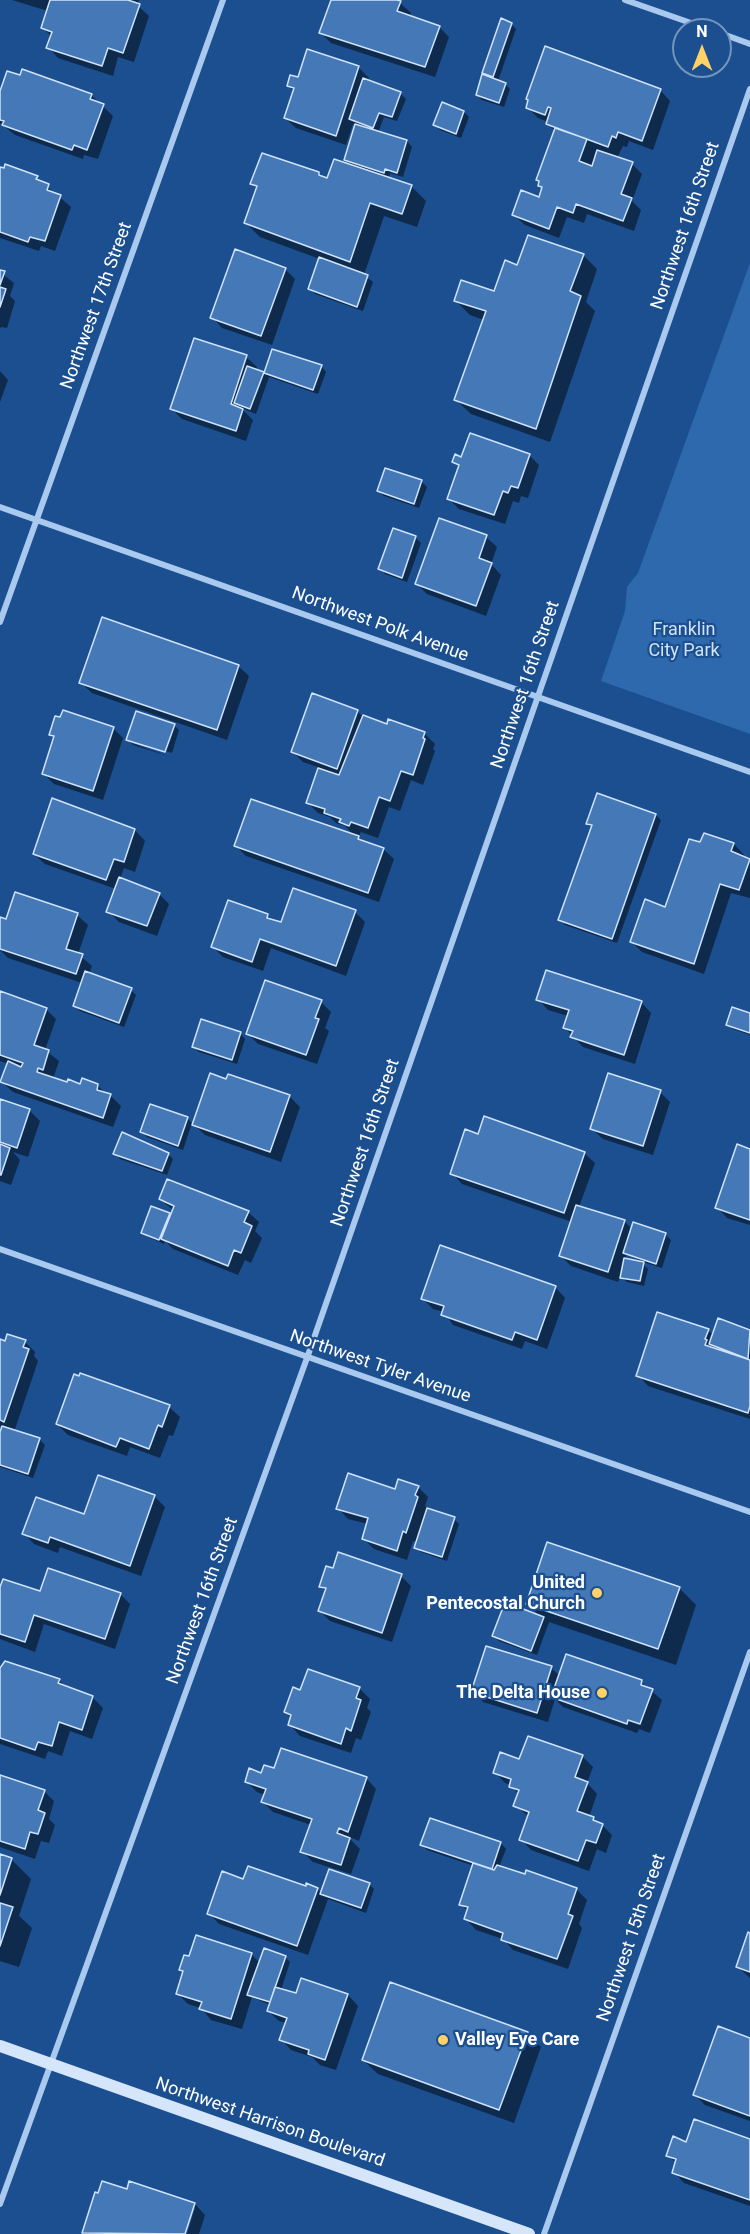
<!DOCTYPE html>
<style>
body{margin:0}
#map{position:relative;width:750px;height:2234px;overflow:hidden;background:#1b4f8f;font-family:Roboto,sans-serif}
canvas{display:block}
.north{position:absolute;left:672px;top:18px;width:60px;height:60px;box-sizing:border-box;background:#1b4f8f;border:2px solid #7695bc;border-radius:50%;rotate:0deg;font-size:16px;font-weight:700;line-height:24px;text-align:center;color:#fff}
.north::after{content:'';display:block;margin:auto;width:21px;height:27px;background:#ffd166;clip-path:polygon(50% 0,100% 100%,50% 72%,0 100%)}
</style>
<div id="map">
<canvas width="750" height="2234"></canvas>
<div class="north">N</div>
</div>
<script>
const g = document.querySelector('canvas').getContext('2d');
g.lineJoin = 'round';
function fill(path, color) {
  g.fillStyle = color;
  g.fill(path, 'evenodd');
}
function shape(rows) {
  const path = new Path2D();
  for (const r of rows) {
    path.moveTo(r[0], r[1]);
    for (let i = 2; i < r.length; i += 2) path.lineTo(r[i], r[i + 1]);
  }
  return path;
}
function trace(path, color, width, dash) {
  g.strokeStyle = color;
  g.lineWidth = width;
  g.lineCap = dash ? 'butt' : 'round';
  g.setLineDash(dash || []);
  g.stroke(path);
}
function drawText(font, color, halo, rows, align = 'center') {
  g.font = font + ' Roboto,sans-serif';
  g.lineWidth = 4.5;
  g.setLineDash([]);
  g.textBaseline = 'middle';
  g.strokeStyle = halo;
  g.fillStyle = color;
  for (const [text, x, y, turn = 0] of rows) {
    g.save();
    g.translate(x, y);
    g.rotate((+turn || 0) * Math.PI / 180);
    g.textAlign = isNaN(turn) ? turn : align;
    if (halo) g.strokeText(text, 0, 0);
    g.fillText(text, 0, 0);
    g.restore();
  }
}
fill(shape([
 [750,263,750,734,601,681,625,611,627,587,638,573]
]), '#2e69ad');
fill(shape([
 [12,0,139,0,137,5,149,16,134,62,118,57,113,76,58,58,48,47,52,37,43,28,48,11],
 [332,0,393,0,400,3,411,13,409,17,439,27,449,37,435,77,331,43,321,33],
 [511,24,516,29,498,81,505,84,510,89,504,107,482,100,477,95,490,79,484,73],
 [308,51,359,68,369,78,368,81,400,93,406,99,397,121,384,117,378,133,407,141,412,147,403,177,390,173,389,179,411,186,426,201,417,227,384,216,364,275,373,282,363,311,315,294,310,289,320,259,260,237,246,223,257,189,252,183,319,173,328,180,352,166,345,160,356,125,353,124,346,145,296,128,285,118,294,91,288,86,299,79],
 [660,90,670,101,653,150,629,141,627,147,623,146,617,158,632,164,642,174,632,201,641,210,634,231,587,214,584,223,567,217,559,238,525,225,514,215,540,199,543,189,539,185,555,131,547,123,548,122,538,118,527,107],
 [0,95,91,95,113,116,98,159,84,155,83,159,15,135,0,123],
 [464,112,469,117,461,138,440,130,435,125],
 [0,168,37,178,71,207,55,251,41,246,39,251,0,238],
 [583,255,597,269,586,302,595,311,550,442,471,414,456,400,484,320,470,315,456,301,495,293,518,267],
 [285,269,295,279,272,345,222,328,212,317],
 [0,272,14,283,10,296,15,301,7,328,1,327,0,329],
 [273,351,321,366,326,372,318,394,269,377,256,414,241,408,253,420,246,441,182,419,172,409,246,357,257,367,256,370,265,374],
 [0,371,8,380,0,402],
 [529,455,539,465,528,498,521,496,519,503,513,501,505,524,459,509,448,498,459,467,454,462,462,458],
 [421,481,427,487,419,508,384,496,379,491],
 [394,530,416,538,421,543,407,582,385,574,380,568],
 [486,537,497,547,491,564,501,575,486,616,427,594,417,584],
 [238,666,249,676,227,740,92,693,81,683],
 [357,711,364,718,388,726,389,721,425,734,435,744,433,749,435,751,423,785,411,780,400,811,389,807,378,838,361,832,359,836,354,834,362,841,383,849,394,859,379,902,246,856,236,846,355,837,345,826,336,823,330,817,318,813,307,802,320,768,303,762,293,752],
 [174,725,179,730,172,753,132,740,132,743,171,757,133,745,128,739],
 [113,728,123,738,103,800,54,784,43,773,55,739,51,734],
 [52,800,135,830,145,841,135,872,124,868,120,879,159,894,169,904,157,936,119,922,108,911,116,889,45,864,34,854],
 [656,815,661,820,617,943,565,925,560,919,592,828,588,824],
 [705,835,734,844,744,855,743,857,750,860,750,898,731,893,704,974,642,952,632,942,666,908],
 [355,912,365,922,346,976,271,948,263,971,223,957,213,947,267,915,273,921,282,924],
 [77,915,88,925,78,954,92,966,89,975,131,990,136,995,124,1027,80,1011,74,1006,82,983,8,958,0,950,0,920,7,921],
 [0,993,46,1009,56,1019,45,1050,59,1061,53,1079,81,1086,98,1086,106,1094,110,1095,121,1106,113,1127,13,1092,2,1082,9,1064,0,1061],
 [538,999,641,1002,651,1013,635,1064,583,1047,565,1028,568,1016,548,1010],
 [321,1002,331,1012,325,1028,329,1031,317,1064,258,1044,248,1034],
 [750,1015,750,1035,733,1029,728,1024],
 [240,1033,245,1039,237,1064,199,1052,194,1047],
 [229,1076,290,1097,300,1107,281,1162,205,1135,194,1125],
 [660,1092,670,1102,653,1155,603,1139,592,1129],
 [0,1101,30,1111,40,1121,28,1157,13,1152,20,1160,11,1185,0,1181],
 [187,1118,192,1123,183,1150,147,1137,142,1132],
 [479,1136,584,1153,595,1163,579,1207,624,1221,632,1229,634,1224,666,1235,671,1240,662,1268,640,1261,648,1269,644,1286,627,1282,620,1276,618,1282,571,1266,561,1256,572,1222,462,1184,452,1173],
 [627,1254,639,1260,638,1262,625,1260],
 [750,1150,750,1225,727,1218,717,1207],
 [115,1153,168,1154,173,1159,167,1175,120,1159],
 [160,1199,248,1212,259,1222,255,1231,262,1238,251,1263,245,1260,238,1275,173,1249,165,1241,164,1244,148,1237,142,1232,169,1215,171,1217,174,1211],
 [555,1287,565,1298,547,1349,525,1341,522,1349,453,1325,444,1312,433,1309,423,1299],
 [719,1320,750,1332,750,1419,648,1386,638,1375,708,1330,713,1335],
 [25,1342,35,1352,34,1356,38,1361,14,1432,40,1440,45,1445,33,1478,0,1467,0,1436,3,1427,0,1426,0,1343],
 [169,1407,180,1417,173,1436,169,1435,160,1458,130,1447,127,1456,68,1435,57,1424],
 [99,1477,155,1497,165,1507,141,1576,60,1547,58,1553,34,1544,24,1533,85,1516],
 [418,1487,428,1497,425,1506,428,1509,454,1519,459,1524,447,1561,421,1552,416,1547,417,1542,413,1541,407,1560,374,1549,363,1538,368,1524,348,1519,338,1508,396,1491],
 [401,1576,411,1586,392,1642,330,1621,320,1611,326,1592,321,1586],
 [679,1588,696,1605,676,1665,549,1622,537,1655,499,1641,494,1636,541,1618,528,1604],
 [41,1593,120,1594,130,1604,115,1649,44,1624,35,1652,0,1639,0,1594],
 [551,1668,560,1676,641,1682,662,1700,650,1733,639,1729,637,1733,563,1707,555,1699,548,1722,483,1702,472,1691],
 [0,1670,59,1680,67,1688,92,1697,103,1708,92,1739,70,1731,62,1756,48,1751,45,1759,0,1744],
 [359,1688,370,1699,367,1708,371,1712,361,1740,356,1738,351,1753,300,1736,290,1725,292,1719,285,1712,301,1692],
 [582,1756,593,1767,587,1783,597,1794,589,1817,602,1825,612,1835,606,1853,597,1849,589,1871,531,1850,521,1839,529,1817,515,1805,519,1795,511,1785,505,1783,495,1772,520,1761],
 [274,1770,366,1778,376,1789,359,1841,347,1836,360,1849,351,1874,313,1862,302,1851,311,1825,273,1812,263,1802,265,1795,257,1792,246,1781],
 [0,1777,44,1791,54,1801,49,1819,55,1825,49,1843,41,1841,35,1859,0,1847],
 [501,1843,506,1849,499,1867,576,1889,587,1900,579,1924,582,1928,568,1969,513,1950,503,1939,476,1930,466,1919,468,1911,461,1904,474,1866,427,1850,422,1845],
 [0,1855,11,1859,31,1879,19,1916,32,1928,19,1967,0,1961],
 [244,1881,318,1889,322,1894,369,1884,374,1889,366,1913,328,1899,308,1955,219,1924,209,1913],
 [750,1934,750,1978,738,1967],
 [197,1937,252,1955,260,1963,285,1957,290,1962,281,1990,297,1995,302,1980,348,1995,358,2006,336,2070,320,2065,312,2057,291,2050,281,2039,286,2023,279,2021,268,2011,270,2005,252,1997,242,2029,211,2020,201,2008,188,2004,178,1994,184,1973,181,1970,190,1958],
 [527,2033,541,2047,514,2123,378,2074,363,2060],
 [750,2040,750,2121,705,2105,695,2095],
 [750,2140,750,2206,684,2183,674,2172,677,2164,668,2155,687,2144],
 [130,2183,195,2204,205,2215,199,2234,187,2234,195,2208,192,2208,184,2234,85,2234,83,2233,128,2191]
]), '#0007');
const building = shape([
 [50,0,128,0,140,4,123,53,108,48,102,66,46,48,52,32,41,28,50,0],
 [331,0,397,0,401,1,397,11,440,26,425,67,319,33,331,0],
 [501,18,512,23,493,77,482,73,501,18],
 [545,46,661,89,642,141,618,132,616,138,612,136,608,147,546,124,551,108,548,107,545,115,526,108,528,100,526,99,545,46],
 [307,49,359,66,336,136,284,118,294,88,287,86,290,75,298,77,307,49],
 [22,69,92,94,90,99,104,104,87,150,74,145,72,150,2,125,4,121,0,120,0,91,7,71,20,75,22,69],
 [482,74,506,83,499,103,476,95,482,74],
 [363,78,401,92,392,117,379,113,373,128,349,119,363,78],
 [442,102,464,111,456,134,433,125,442,102],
 [355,124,407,140,397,173,385,169,384,173,344,160,355,124],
 [555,128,587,139,579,161,592,166,597,150,633,162,621,194,632,198,623,221,576,204,573,213,557,207,549,229,512,215,521,190,539,197,542,187,538,186,539,181,536,180,555,128],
 [262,153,319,172,319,175,327,178,334,159,412,185,402,214,370,203,350,262,244,223,257,186,250,184,262,153],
 [5,164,38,176,36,179,49,184,47,190,61,195,45,241,30,237,28,242,0,232,0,167,4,168,5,164],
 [528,235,584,254,570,291,581,296,536,429,454,400,486,311,454,301,461,280,494,291,505,260,517,265,528,235],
 [235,249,286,268,261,336,210,318,235,249],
 [319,257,368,275,357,307,308,289,319,257],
 [0,270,5,271,0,285,0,270],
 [0,287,6,289,0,307,0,287],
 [194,338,247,355,231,404,243,409,236,431,170,409,194,338],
 [272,349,322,365,313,390,264,373,272,349],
 [247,366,264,372,250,409,234,403,247,366],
 [470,433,530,454,518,488,511,486,508,493,503,491,494,515,447,499,459,465,452,462,455,454,461,457,470,433],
 [385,468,422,480,414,504,377,491,385,468],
 [439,518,487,535,479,558,492,563,476,606,415,584,439,518],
 [393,528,416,536,402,578,378,569,393,528],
 [102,617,239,665,217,730,79,683,102,617],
 [312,693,358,710,337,769,291,752,312,693],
 [63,710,114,727,93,791,42,774,54,736,49,735,55,716,60,717,63,710],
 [136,711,175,724,165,752,126,740,136,711],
 [363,715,387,724,388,719,425,732,423,738,425,739,413,775,401,771,390,801,379,797,368,828,351,822,349,826,339,822,341,819,324,813,325,809,306,803,318,768,339,775,363,715],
 [597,793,656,814,612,939,558,920,592,825,586,824,597,793],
 [52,798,135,829,124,862,114,859,106,880,33,854,52,798],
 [251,799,359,836,358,839,384,848,368,893,234,846,251,799],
 [704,833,734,843,731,851,750,859,739,890,720,884,694,964,630,942,645,899,665,907,689,839,700,842,704,833],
 [119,877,160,893,147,926,106,912,119,877],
 [293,888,356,910,336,966,260,939,252,962,211,947,228,900,268,914,267,918,281,922,293,888],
 [15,892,78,913,66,949,83,954,76,974,0,949,0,917,6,919,15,892],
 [546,970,642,1001,624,1055,570,1037,573,1031,563,1028,569,1010,536,1000,546,970],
 [85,971,132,988,119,1023,73,1006,85,971],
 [265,980,322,1000,315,1018,319,1019,306,1055,246,1034,265,980],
 [0,991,47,1008,34,1045,49,1050,43,1070,38,1068,37,1072,67,1082,68,1079,80,1084,82,1078,98,1084,97,1090,111,1094,103,1118,0,1082,8,1061,21,1067,23,1063,0,1055,0,991],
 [732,1007,750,1013,750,1033,726,1025,732,1007],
 [201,1019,241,1032,232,1060,192,1047,201,1019],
 [210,1073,226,1079,228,1074,290,1095,270,1152,192,1125,210,1073],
 [608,1073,661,1090,643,1146,590,1129,608,1073],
 [0,1099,30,1109,17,1148,0,1142,0,1099],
 [150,1104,188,1117,178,1146,140,1132,150,1104],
 [484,1116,585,1152,564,1213,450,1174,465,1129,478,1134,484,1116],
 [122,1132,169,1153,162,1171,113,1154,122,1132],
 [0,1144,10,1148,1,1175,0,1175,0,1144],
 [737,1144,750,1149,750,1220,715,1208,737,1144],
 [167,1179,249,1211,244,1222,252,1226,241,1253,234,1250,228,1266,161,1239,174,1206,159,1199,167,1179],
 [576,1205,625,1220,608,1272,559,1256,576,1205],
 [151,1206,170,1213,159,1240,141,1233,151,1206],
 [633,1222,666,1233,656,1264,623,1253,633,1222],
 [440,1245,556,1286,537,1340,515,1332,512,1340,441,1315,444,1306,421,1299,440,1245],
 [624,1258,644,1262,640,1281,620,1278,624,1258],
 [657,1312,709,1329,705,1339,707,1340,705,1345,750,1360,750,1406,748,1413,636,1376,657,1312],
 [718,1318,750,1330,748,1359,709,1344,718,1318],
 [7,1334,26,1340,23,1347,29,1349,4,1422,0,1420,0,1339,5,1341,7,1334],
 [80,1373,170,1405,162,1427,158,1425,149,1449,120,1438,116,1447,56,1424,74,1374,79,1376,80,1373],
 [2,1426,40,1438,28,1474,0,1465,0,1432,2,1426],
 [348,1473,395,1489,398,1479,419,1486,415,1495,418,1497,406,1533,403,1531,397,1551,362,1539,368,1518,336,1509,348,1473],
 [98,1475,155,1495,130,1566,50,1537,48,1543,22,1534,36,1497,84,1514,98,1475],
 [427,1508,455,1517,442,1557,414,1548,427,1508],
 [547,1542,680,1587,658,1649,526,1604,547,1542],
 [338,1552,402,1574,382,1633,318,1611,326,1588,319,1587,326,1566,333,1568,338,1552],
 [48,1568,121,1593,105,1639,34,1615,25,1642,0,1634,0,1587,3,1579,40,1591,48,1568],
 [505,1602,544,1617,531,1651,492,1636,505,1602],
 [486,1646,552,1666,537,1713,471,1692,486,1646],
 [566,1654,642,1680,641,1685,653,1689,640,1724,628,1720,627,1724,551,1697,566,1654],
 [5,1661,60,1679,58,1683,93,1696,82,1730,59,1722,52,1746,38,1742,35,1750,0,1738,0,1668,5,1661],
 [308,1669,360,1687,356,1698,361,1700,351,1731,346,1728,341,1744,288,1725,291,1715,284,1712,293,1687,300,1690,308,1669],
 [528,1736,583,1755,575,1777,588,1782,577,1811,594,1817,593,1820,603,1824,596,1843,586,1840,578,1861,519,1840,529,1812,513,1806,519,1790,509,1787,511,1779,493,1773,500,1752,519,1759,528,1736],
 [281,1748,367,1777,348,1832,339,1828,337,1833,350,1838,341,1865,300,1852,312,1819,261,1802,266,1789,245,1782,249,1768,261,1773,264,1765,274,1768,281,1748],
 [0,1775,45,1790,38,1810,45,1813,38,1834,30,1832,25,1849,0,1841,0,1775],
 [430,1818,501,1842,492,1869,420,1845,430,1818],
 [0,1854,12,1858,0,1895,0,1854],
 [473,1863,494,1870,497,1865,525,1874,526,1870,577,1888,568,1914,573,1916,557,1959,501,1940,503,1933,464,1919,468,1907,459,1905,473,1863],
 [248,1866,306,1886,306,1883,318,1888,297,1946,207,1914,222,1871,243,1879,248,1866],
 [329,1869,370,1883,361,1908,320,1894,329,1869],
 [0,1903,13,1907,0,1946,0,1903],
 [748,1932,750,1933,750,1972,736,1967,748,1932],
 [196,1935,252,1953,231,2019,199,2009,202,2002,176,1994,183,1971,179,1970,184,1955,189,1956,196,1935],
 [264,1948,286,1956,270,2002,247,1995,264,1948],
 [301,1978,348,1994,325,2060,308,2054,309,2050,279,2040,287,2018,267,2011,275,1987,296,1993,301,1978],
 [390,1982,528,2032,499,2110,362,2060,390,1982],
 [718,2026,750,2038,750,2116,693,2095,718,2026],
 [694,2119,750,2139,750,2200,672,2173,676,2159,666,2156,673,2136,686,2142,694,2119],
 [102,2181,127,2189,129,2181,195,2203,185,2234,82,2233,95,2192,98,2193,102,2181]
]);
fill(building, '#4478b7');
trace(building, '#cfe3fa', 1.5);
trace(shape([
 [625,0,711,30],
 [720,33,750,44],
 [0,507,750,772],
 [0,622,223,0],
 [0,1249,750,1512],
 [0,2204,307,1358,750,89],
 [544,2234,750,1652]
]), '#a9c9ee', 6);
trace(shape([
 [0,2046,529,2234]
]), '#d6e6fa', 12);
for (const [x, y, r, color] of [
 [597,1593,6,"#ffd166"],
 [602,1693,6,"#ffd166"],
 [443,2040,6,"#ffd166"]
]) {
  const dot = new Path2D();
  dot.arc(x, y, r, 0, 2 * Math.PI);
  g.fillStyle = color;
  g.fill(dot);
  trace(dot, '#1b4f8f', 2);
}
drawText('18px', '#fff', '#1b4f8f', [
 ["Northwest 16th Street",686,226,-71],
 ["Northwest 17th Street",97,306,-70],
 ["Northwest Polk Avenue",380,625,20],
 ["Northwest 16th Street",526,685,-71],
 ["Northwest 16th Street",366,1143,-71],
 ["Northwest Tyler Avenue",380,1367,19],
 ["Northwest 16th Street",203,1601,-70],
 ["Northwest 15th Street",632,1938,-71],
 ["Northwest Harrison Boulevard",270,2123,19]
]);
drawText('18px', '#cfe3fa', '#1b4f8f', [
 ["Franklin",684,630],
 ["City Park",684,651]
]);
drawText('bold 18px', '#fff', '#1b4f8f', [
 ["United",585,1583],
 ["Pentecostal Church",585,1604],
 ["The Delta House",590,1693],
 ["Valley Eye Care",455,2040,"left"]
], 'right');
</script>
